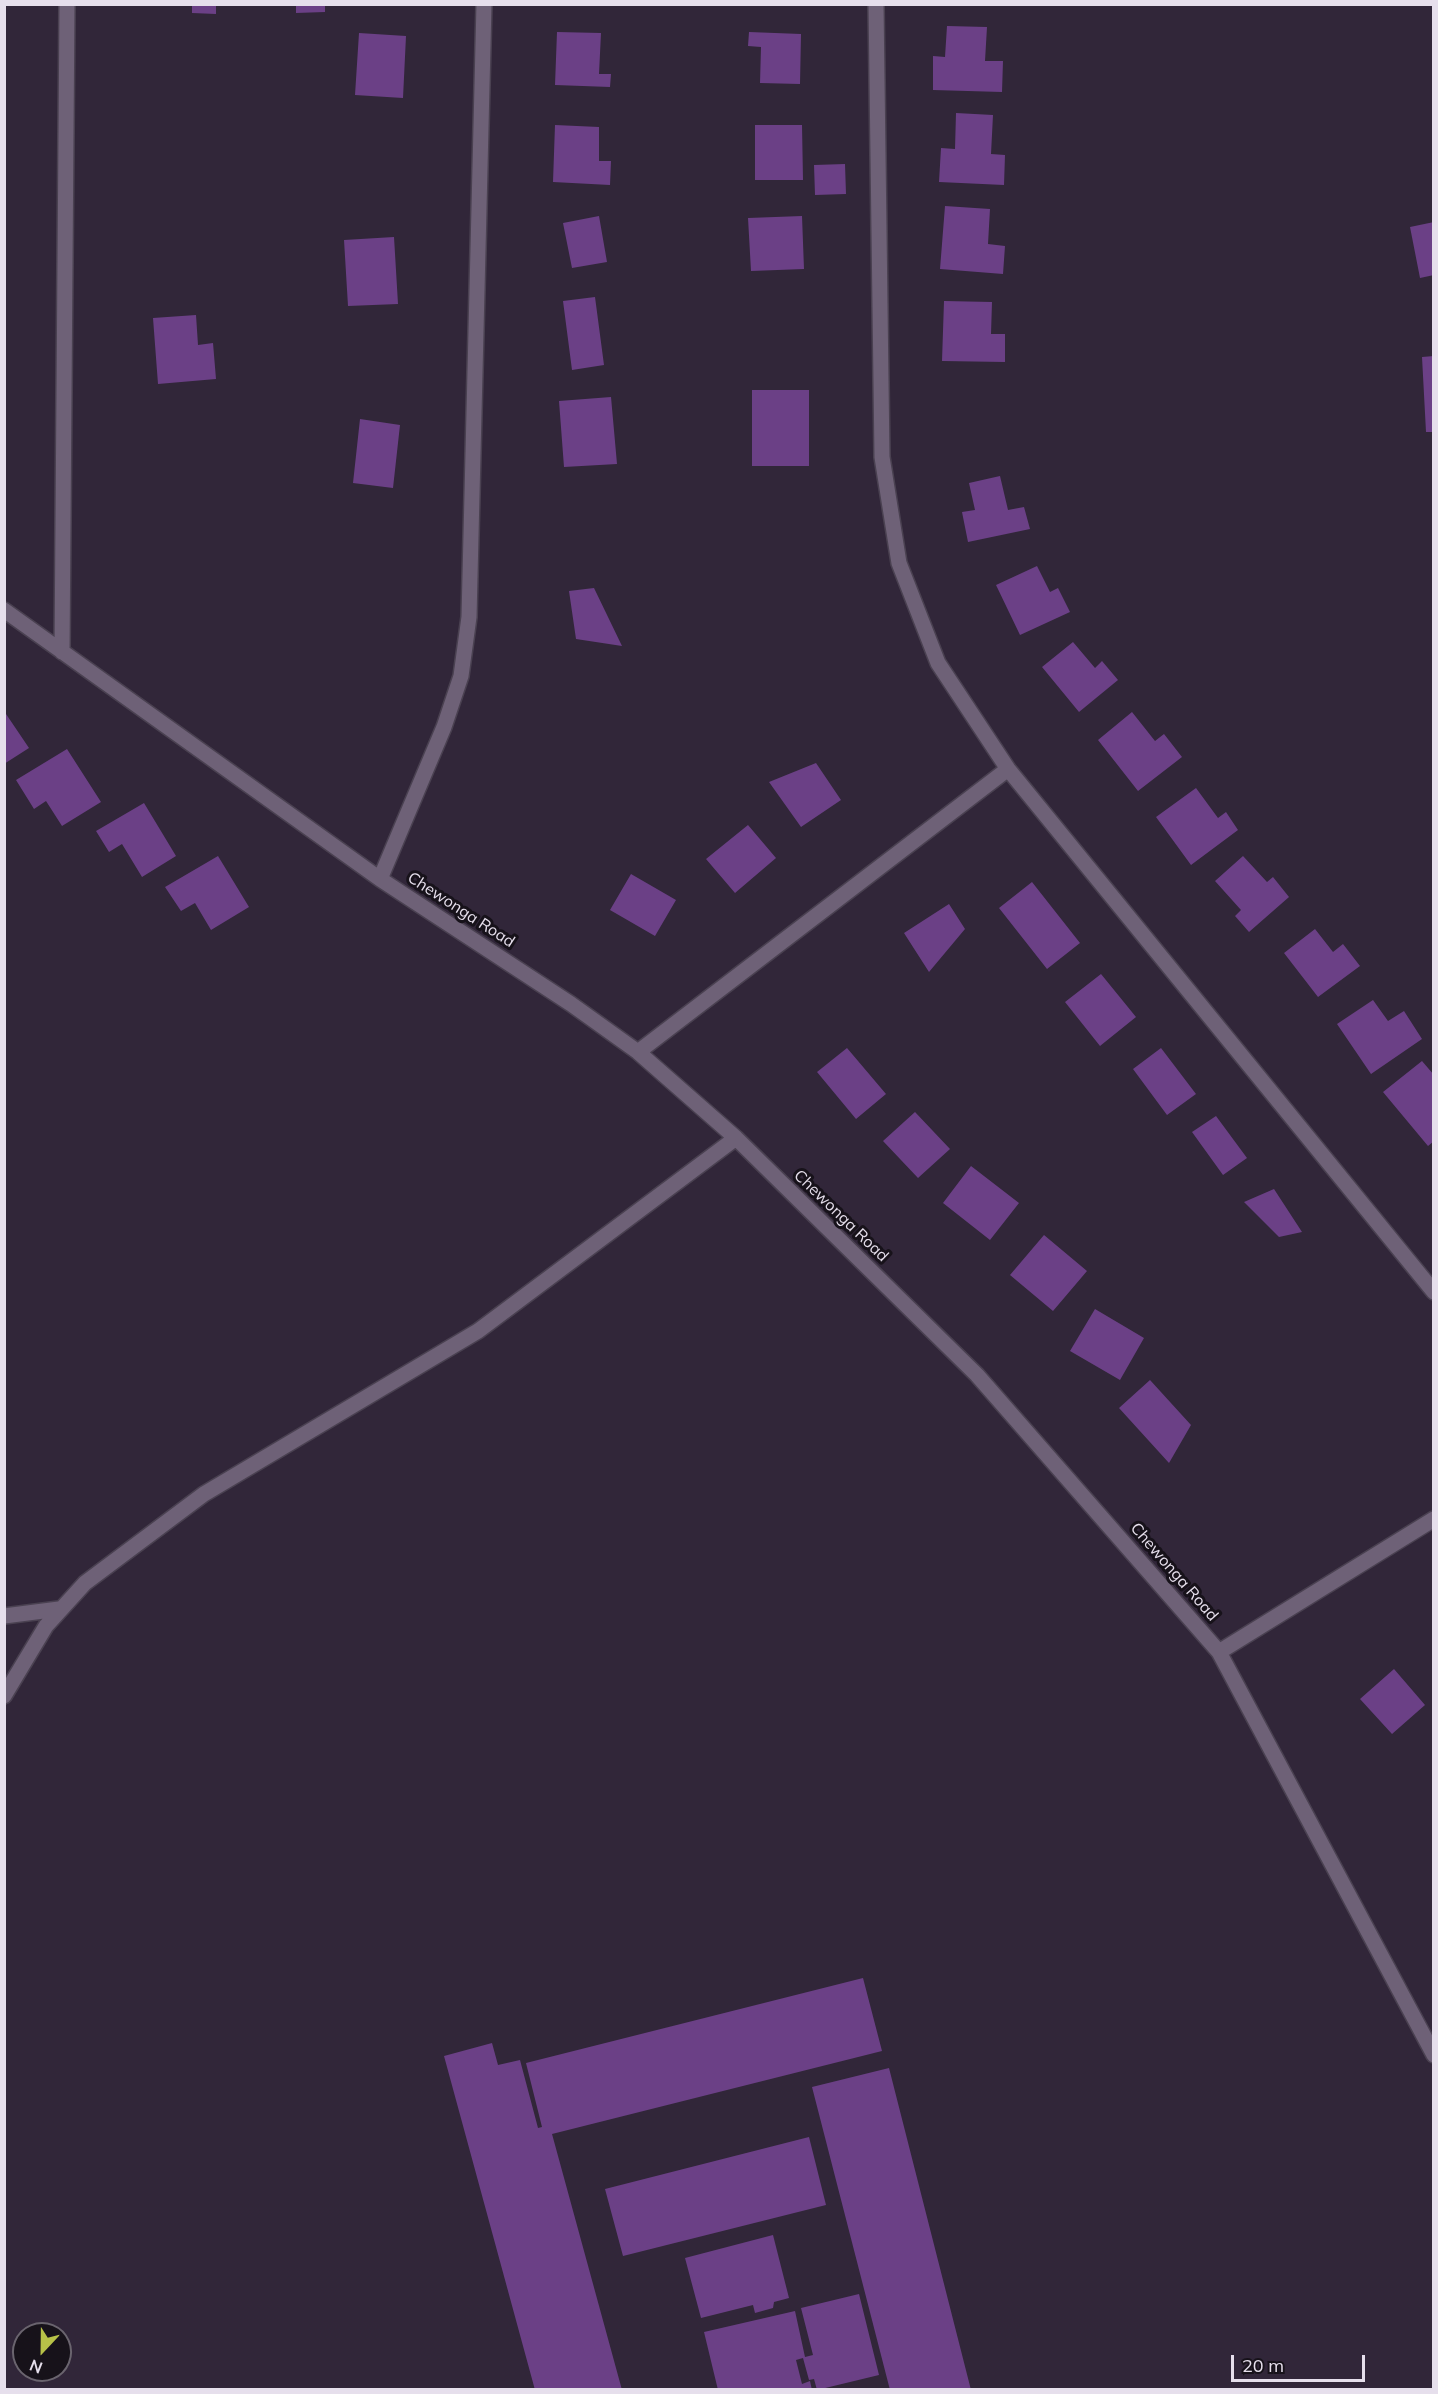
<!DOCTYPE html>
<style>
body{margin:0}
#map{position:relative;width:1438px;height:2394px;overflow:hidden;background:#312639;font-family:Mulish,sans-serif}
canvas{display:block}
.frame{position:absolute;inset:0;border:6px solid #e6dfec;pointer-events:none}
.north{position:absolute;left:12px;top:2322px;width:60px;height:60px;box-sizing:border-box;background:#17121a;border:2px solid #6a646e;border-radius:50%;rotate:202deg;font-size:16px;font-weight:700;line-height:24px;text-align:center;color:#e6dfec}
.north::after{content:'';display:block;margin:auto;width:21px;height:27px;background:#b7c148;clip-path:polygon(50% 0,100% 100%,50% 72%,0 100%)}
.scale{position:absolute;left:1231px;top:2355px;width:134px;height:27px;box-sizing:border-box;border:3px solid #e6dfec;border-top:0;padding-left:8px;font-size:18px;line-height:21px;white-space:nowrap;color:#e6dfec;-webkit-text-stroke:4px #17121a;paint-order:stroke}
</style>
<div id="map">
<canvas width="1438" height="2394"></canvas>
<div class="frame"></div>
<div class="north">N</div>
<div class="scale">20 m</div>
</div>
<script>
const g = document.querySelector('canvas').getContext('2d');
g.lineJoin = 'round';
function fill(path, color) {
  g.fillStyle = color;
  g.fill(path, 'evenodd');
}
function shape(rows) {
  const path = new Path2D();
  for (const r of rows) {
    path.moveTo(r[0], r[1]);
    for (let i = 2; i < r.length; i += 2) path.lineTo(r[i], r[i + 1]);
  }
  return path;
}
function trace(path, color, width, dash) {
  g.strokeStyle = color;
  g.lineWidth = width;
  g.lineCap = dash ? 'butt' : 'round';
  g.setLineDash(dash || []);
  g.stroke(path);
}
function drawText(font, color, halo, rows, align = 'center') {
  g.font = font + ' Mulish,sans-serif';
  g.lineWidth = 6;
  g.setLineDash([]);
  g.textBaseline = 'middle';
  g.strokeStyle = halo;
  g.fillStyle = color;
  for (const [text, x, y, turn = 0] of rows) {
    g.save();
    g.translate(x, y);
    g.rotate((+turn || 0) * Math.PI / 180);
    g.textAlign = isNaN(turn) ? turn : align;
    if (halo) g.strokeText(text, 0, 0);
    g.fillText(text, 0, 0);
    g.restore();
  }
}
fill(shape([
 [192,4,216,4,216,14,192,13],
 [296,4,325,4,325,12,296,13],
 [947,26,987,27,985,61,1003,61,1002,92,933,90,933,56,945,57],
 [557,32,601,33,599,74,611,74,610,87,555,85],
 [749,32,801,34,800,84,760,83,761,47,748,46],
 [359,33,406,36,403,98,355,95],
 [956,113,993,115,991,154,1005,155,1004,185,939,182,941,148,955,149],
 [555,125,599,127,599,161,611,161,610,185,553,182],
 [755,125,802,125,803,180,755,180],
 [845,164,846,194,815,195,814,165],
 [945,206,990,209,988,244,1005,246,1003,274,940,269],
 [599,216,607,262,572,268,563,223],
 [802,216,804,269,751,271,748,218],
 [1434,222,1434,275,1420,278,1410,227],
 [394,237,398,304,348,306,344,240],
 [595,297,604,365,572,370,563,301],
 [944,301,992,302,991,334,1005,334,1005,362,942,361],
 [196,315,198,345,213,343,216,379,158,384,153,318],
 [1434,356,1434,432,1426,432,1422,357],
 [752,390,809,390,809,466,752,466],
 [611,397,617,464,564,467,559,401],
 [360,419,400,425,393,488,353,483],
 [1000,476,1008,510,1024,507,1030,529,968,542,962,512,975,510,969,483],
 [1037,566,1050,592,1058,588,1070,612,1020,635,996,585],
 [594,588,622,646,576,639,569,591],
 [1073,642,1095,668,1102,661,1118,680,1079,712,1042,667],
 [4,711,29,748,4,764],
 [1132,712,1155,741,1164,734,1182,757,1138,791,1098,740],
 [67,749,101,802,62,826,46,801,34,809,16,780],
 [816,763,841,800,801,827,769,782],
 [1196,788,1218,818,1226,812,1238,830,1191,865,1156,817],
 [144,803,176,856,142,877,122,844,109,852,96,831],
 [748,825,776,858,735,893,706,859],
 [218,856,249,907,211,930,195,903,181,911,165,887],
 [1243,856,1267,882,1273,877,1289,897,1249,932,1235,916,1241,910,1215,881],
 [631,874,676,900,655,936,610,910],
 [1032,882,1080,943,1047,969,999,908],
 [949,904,965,929,929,972,904,933],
 [1315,929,1333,952,1343,944,1360,966,1318,997,1284,953],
 [1101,974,1136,1017,1100,1046,1065,1002],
 [1373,1000,1388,1021,1404,1011,1422,1039,1371,1074,1337,1024],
 [847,1048,886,1094,856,1119,817,1072],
 [1161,1048,1196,1094,1167,1115,1133,1069],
 [1422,1061,1434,1075,1434,1141,1428,1146,1383,1092],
 [915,1112,950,1149,918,1178,883,1141],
 [1216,1116,1247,1158,1223,1175,1192,1132],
 [971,1166,1019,1203,990,1240,943,1203],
 [1274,1189,1302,1232,1279,1237,1244,1202],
 [1044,1235,1087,1271,1053,1311,1010,1275],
 [1095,1309,1144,1338,1120,1380,1070,1351],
 [1150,1380,1191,1425,1169,1463,1119,1408],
 [1394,1669,1425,1705,1392,1734,1360,1699],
 [863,1978,882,2051,552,2134,622,2390,535,2390,444,2056,492,2043,498,2065,520,2060,538,2128,542,2127,526,2063],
 [889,2068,971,2390,890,2390,812,2087],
 [809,2137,826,2205,623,2256,605,2189],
 [773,2235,789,2298,774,2302,773,2308,755,2313,753,2305,701,2318,685,2258],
 [859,2294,879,2375,817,2390,814,2379,809,2380,803,2358,796,2360,802,2384,810,2381,812,2390,718,2390,704,2332,795,2311,805,2357,813,2355,801,2308]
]), '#6b4086');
const street = shape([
 [876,4,882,457,899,563,938,663,1008,769,1434,1292],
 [4,610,380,879,571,1004,638,1052,736,1138,977,1375,1219,1652,1434,2055],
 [62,652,67,4],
 [380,879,444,727,461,676,469,617,484,4],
 [638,1052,1008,769],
 [4,1616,59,1609],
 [1219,1652,1434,1519],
 [4,1696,46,1626,85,1583,204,1494,478,1331,736,1138]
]);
trace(street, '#4a4151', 18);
trace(street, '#6e6177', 15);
drawText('16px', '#e6dfec', '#17121a', [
 ["Chewonga Road",461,910,33],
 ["Chewonga Road",841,1216,44],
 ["Chewonga Road",1174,1572,49]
]);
</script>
